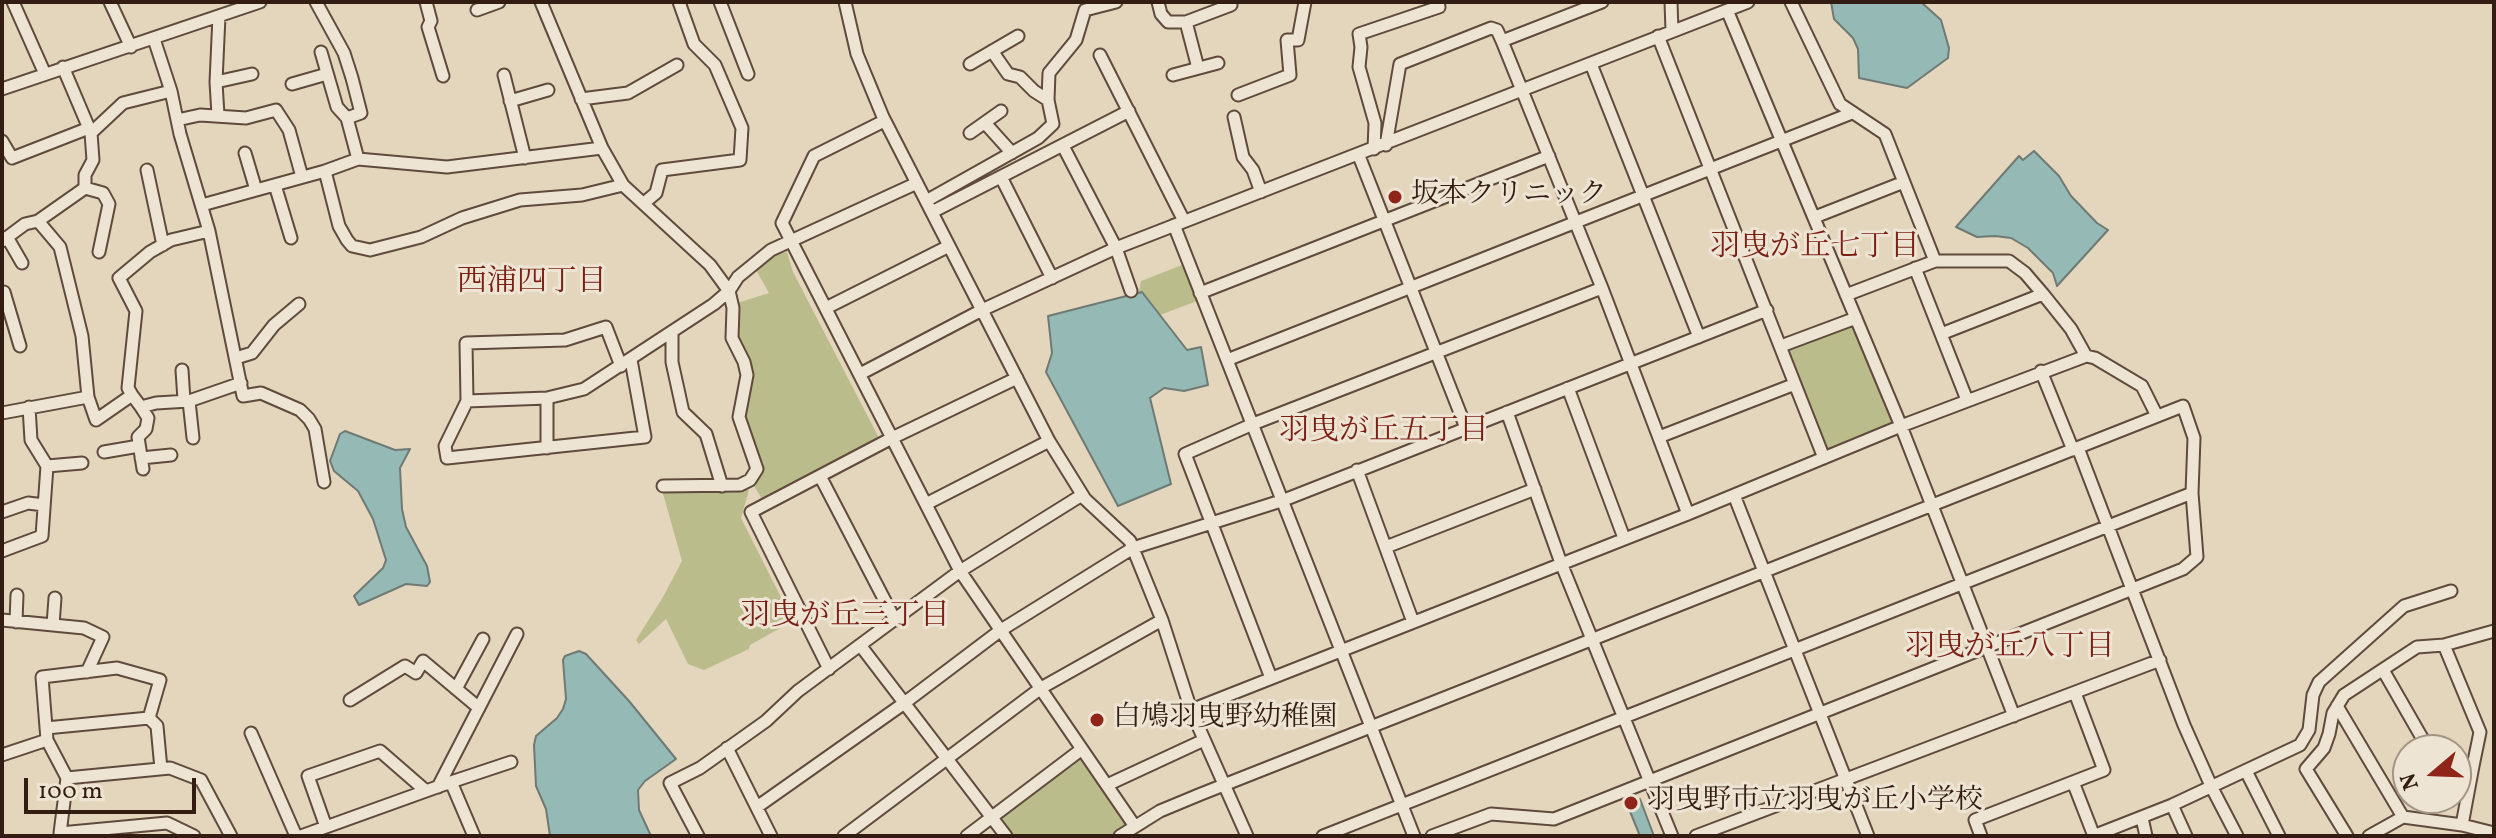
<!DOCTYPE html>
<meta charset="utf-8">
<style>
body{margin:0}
#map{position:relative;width:2496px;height:838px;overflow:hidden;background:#e4d6bd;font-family:Vollkorn,serif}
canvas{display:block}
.frame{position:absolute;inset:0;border:4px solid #331c11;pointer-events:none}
.north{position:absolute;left:2392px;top:734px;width:80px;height:80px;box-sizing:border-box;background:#ede4d4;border:2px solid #a39486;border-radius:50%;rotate:251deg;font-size:22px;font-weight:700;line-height:32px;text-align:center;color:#331c11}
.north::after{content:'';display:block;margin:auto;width:28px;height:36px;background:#8f2418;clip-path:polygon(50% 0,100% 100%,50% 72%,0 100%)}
.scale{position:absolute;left:24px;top:778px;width:172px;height:36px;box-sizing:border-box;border:4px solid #331c11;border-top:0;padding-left:10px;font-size:24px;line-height:28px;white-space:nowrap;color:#331c11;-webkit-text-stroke:6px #ede4d4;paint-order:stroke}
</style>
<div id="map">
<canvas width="2496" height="838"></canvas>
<div class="frame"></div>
<div class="north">N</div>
<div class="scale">100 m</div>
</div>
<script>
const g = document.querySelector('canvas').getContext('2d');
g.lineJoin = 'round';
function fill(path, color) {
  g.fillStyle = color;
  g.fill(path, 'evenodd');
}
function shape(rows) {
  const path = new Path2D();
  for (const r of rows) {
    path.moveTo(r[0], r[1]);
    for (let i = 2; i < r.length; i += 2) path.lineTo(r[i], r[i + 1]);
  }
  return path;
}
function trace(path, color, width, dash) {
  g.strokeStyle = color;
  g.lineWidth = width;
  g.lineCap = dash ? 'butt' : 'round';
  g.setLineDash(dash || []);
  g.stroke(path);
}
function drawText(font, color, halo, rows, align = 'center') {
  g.font = font + ' Vollkorn,"Noto Serif JP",serif';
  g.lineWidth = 6;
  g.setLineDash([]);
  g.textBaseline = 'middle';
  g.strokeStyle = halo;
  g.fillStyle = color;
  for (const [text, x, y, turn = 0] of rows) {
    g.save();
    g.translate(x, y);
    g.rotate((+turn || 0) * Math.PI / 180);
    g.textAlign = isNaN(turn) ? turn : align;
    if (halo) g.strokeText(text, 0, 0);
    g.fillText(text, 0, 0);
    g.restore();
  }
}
fill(shape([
 [787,252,793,272,880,440,762,499,754,486,763,468,744,415,751,377,735,338,737,303,769,293,756,270,775,255],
 [1182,265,1197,301,1160,315,1139,292,1141,281],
 [1854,321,1898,427,1824,458,1784,347],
 [662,490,749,490,741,518,793,621,750,645,749,649,704,670,688,664,666,619,639,644,636,640,663,597,682,561],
 [1080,756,1128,824,1111,836,1011,836,998,818]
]), '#bbbc8c');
const water = shape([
 [1831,2,1921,2,1941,20,1949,48,1948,58,1907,88,1859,78,1858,49,1853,38,1834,19,1831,2],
 [2034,151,2059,176,2071,196,2097,223,2108,230,2057,286,2053,273,2028,248,2011,238,1995,236,1977,237,1956,227,2019,156,2023,160,2034,151],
 [1142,292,1187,350,1201,347,1208,385,1184,391,1164,388,1150,398,1171,484,1118,506,1046,372,1052,353,1048,316,1142,292],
 [345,431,395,450,410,449,400,468,402,509,406,527,427,566,430,582,427,586,406,584,359,605,354,596,383,568,386,560,373,519,358,491,334,471,330,461,340,434,345,431],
 [579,651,586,654,629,701,676,759,645,781,638,790,639,810,651,836,550,836,546,809,536,786,534,745,536,736,557,718,563,709,566,699,563,660,565,656,579,651],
 [1640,799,1654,836,1640,836,1627,804,1640,799]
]);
fill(water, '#95b9b4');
trace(water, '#6e7a73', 2);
const minor = shape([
 [13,2,45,74],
 [110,2,131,47],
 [316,2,344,53,352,78,361,113,347,118,358,159],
 [426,2,431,21,428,27,443,76],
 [541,2,602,148,623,185,710,265,729,291,738,277,771,250,917,183],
 [720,2,748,74],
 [845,2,857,54,883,117,1049,441,1085,499,1130,541,1162,620,1191,710,1247,836],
 [1158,2,1161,14,1168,22,1186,22,1231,5],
 [1602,2,1502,41,1602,288,1688,514],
 [1671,2,1672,31],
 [1791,2,1840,104,1885,134,1935,261,2009,261,2025,273,2043,294,2071,329,2086,356],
 [477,10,499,2],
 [1727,10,1901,426,2014,716],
 [219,16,216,82,252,74],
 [1186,22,1198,68],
 [1658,36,1824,458],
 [154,39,171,91,180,134,209,231,243,396,261,393,300,410,309,419,315,429,324,482],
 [992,51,1008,74,1020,77,1034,91,1048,100],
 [321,52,337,107,347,118],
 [1100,55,1184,221],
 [970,64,1018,36],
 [1591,64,1699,337],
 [63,67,91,133,93,160,85,175,85,188,38,221,60,247,82,336,88,397,96,420,132,395,128,388,136,311,119,278,150,252,171,240,209,231],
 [504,75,525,158],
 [1173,75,1218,63],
 [216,82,218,115],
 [292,84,327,74],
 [2,89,260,2],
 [1238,95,1290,75,1287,40,1298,40,1305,2],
 [581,99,628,93,677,65],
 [510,101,548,90],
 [1234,117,1243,157,1253,170,1261,192],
 [177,120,200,115,246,118,276,110,289,130,302,177],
 [884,121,814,156,782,223,960,571,1134,825],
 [985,123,1012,153],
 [91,133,123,103,171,91],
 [970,133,1001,111],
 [2,141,12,158,89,128],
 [1386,145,1400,64,1491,28,1497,30,1502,41],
 [1063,146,1116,248,1131,291],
 [1374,149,1375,123,1359,67,1361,47,1359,34,1439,7,1438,2],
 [245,153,256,190],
 [1359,156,1466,428],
 [147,170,163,245],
 [325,171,358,159,447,167,602,148],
 [1001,177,1052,278],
 [275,185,291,238],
 [85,188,103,193,109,204,99,252],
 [926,201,1038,138,1053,124,1048,100,1049,73,1076,40,1085,10,1116,2],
 [644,203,656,193,662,170,740,160,742,128,715,65,694,44,679,2],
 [202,205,325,171,339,226,347,240,352,246,370,250,421,237,462,218,520,200,582,195,623,185],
 [932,212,1129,111],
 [1815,217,1904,182],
 [1174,225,1414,836],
 [7,237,22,263],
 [2,241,25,224,38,221],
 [1915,268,1967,400],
 [2,293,4,292,20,346],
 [1200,293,1549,156],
 [1846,295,1935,261],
 [826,308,949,246],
 [672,332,672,362,683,412,706,434,722,486],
 [1941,334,2043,294],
 [1781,346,1856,318],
 [236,358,252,353,274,325,299,304],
 [1227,360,1852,113],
 [621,366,606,327,565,340,466,343,467,401,445,446,447,458,645,437,631,360],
 [182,370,184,400],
 [2041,371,2073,450],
 [860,374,982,310,1116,248,1748,2],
 [1568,388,1624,538],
 [132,395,141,407,156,403,189,401,241,383],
 [547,398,547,448],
 [189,401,193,438],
 [467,401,547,398,584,389,714,304,729,291,733,308,732,338,744,362,747,375,739,417,757,469,750,480,740,485,663,486],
 [141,407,148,418,146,429,138,437,143,469],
 [1507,412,1561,563,1672,836],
 [2,413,88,397],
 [1659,437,1795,384],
 [2078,448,2184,725,2212,788,2237,836],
 [104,452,139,446],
 [141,458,171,455],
 [47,466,82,463],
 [1357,470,1413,622],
 [820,476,895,620],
 [1734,495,1868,836],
 [926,504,1049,441],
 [2,512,28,503,44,505],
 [1386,547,1535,489],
 [2,551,42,536,47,466,31,440,29,407],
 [2,620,84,628,103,637,87,672],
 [16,622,17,595],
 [53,625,55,598],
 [860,645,1006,836],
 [2444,645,2480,732,2473,766],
 [829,669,751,512,892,438,1017,378],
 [2383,670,2429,750],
 [1271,678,1185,454,1253,424,1602,288],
 [456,689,483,639],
 [350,700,405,666,416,673,423,661,479,708],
 [2337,706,2403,817],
 [1191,710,1688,514,1901,426,2086,356,2095,358,2142,386,2157,416],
 [149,718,160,680,117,668,42,677,47,740,67,778,170,768,201,780,231,836],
 [46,728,149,718,157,726,161,769],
 [251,733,296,836],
 [727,748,771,836],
 [2,755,47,740],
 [2456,763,2473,766,2462,825],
 [2246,771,2279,836],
 [67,778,60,833,167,823,194,836],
 [451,782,511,762],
 [2073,782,2104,770,2075,693],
 [1107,785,1204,740],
 [438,787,517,634],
 [2172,805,2186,836],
 [757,807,903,704,1001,630,1133,548,1284,500,1767,310],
 [2142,818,2146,836],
 [326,827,308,776,380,751,426,791],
 [301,836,451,782,474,836],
 [698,836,670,783,700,768,766,721,798,691,960,571,1082,495],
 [844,836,1041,688,1162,620],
 [967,836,1082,749],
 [1120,836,1160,811,1201,794,2183,406,2194,438,2192,493,2197,557,2183,569,1554,819,1491,814,1432,836],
 [1323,836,2192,493],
 [1696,836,2160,660],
 [1981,836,1975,820,2073,782,2094,836],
 [2093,836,2172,805,2300,745,2309,730,2313,695,2319,682,2404,606,2451,591],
 [2347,836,2306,769,2324,748,2329,734,2333,713,2344,695,2417,647,2444,645,2494,631],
 [2369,836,2403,817,2462,825,2494,833]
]);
trace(minor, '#5f4a3c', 15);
trace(minor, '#ede4d4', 11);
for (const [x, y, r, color] of [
 [1395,197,8,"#8f2418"],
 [1097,720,8,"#8f2418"],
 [1631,803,8,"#8f2418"]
]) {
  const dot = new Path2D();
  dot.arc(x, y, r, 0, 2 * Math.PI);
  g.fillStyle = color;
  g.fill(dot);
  trace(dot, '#ede4d4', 3);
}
drawText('28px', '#331c11', '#ede4d4', [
 ["坂本クリニック",1411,197],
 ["白鳩羽曳野幼稚園",1113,720],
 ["羽曳野市立羽曳が丘小学校",1647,803]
], 'left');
drawText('30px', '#7a1f14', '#ede4d4', [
 ["羽曳が丘七丁目",1815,249],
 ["西浦四丁目",532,284],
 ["羽曳が丘五丁目",1384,433],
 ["羽曳が丘三丁目",845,618],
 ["羽曳が丘八丁目",2010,649]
]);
</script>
